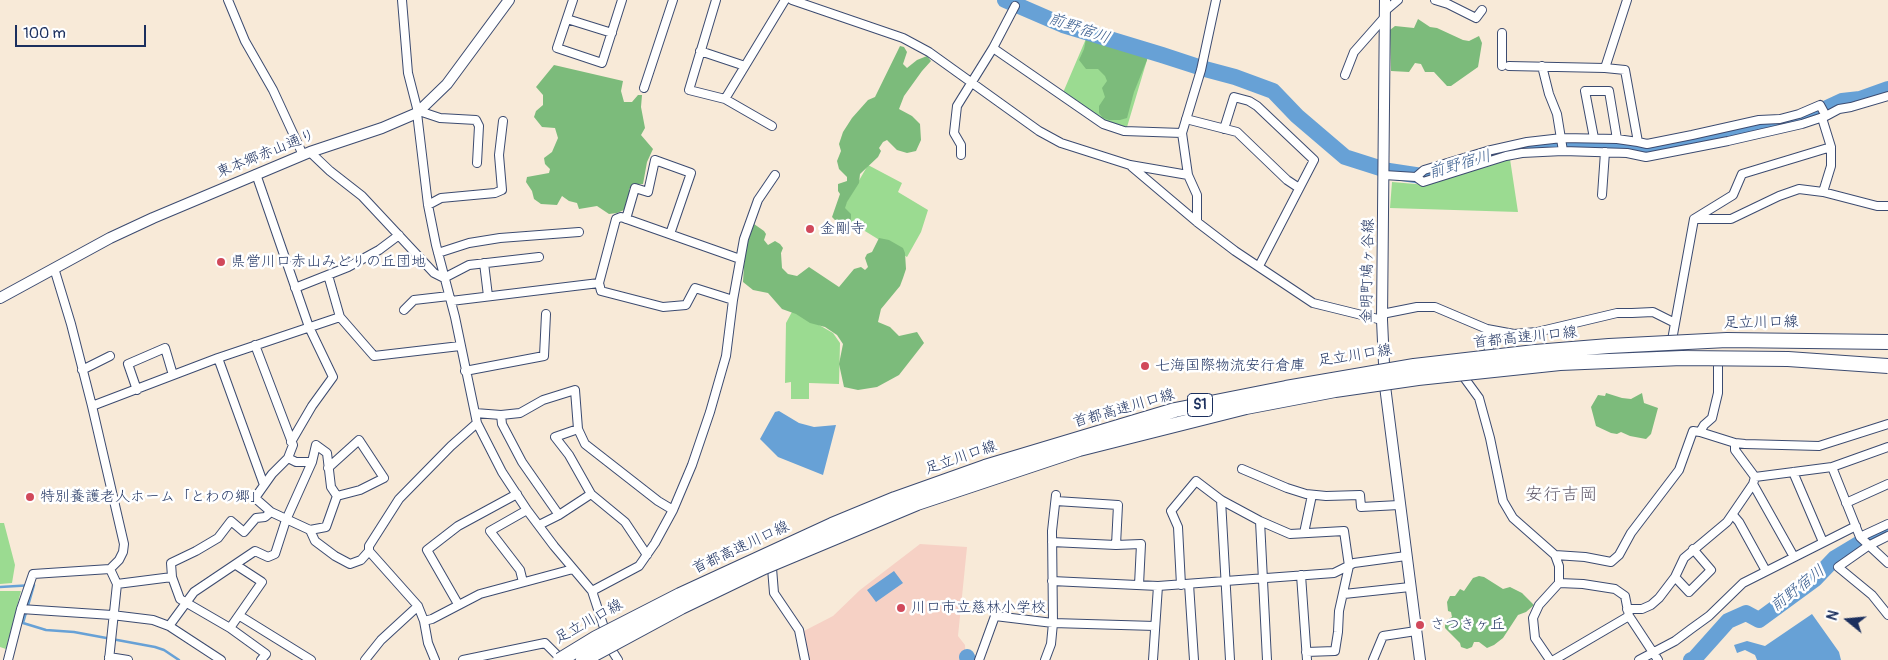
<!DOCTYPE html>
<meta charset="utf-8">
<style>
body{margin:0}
#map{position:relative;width:1888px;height:660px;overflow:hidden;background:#f8ead8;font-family:Pangolin,sans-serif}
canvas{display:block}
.north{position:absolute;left:1823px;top:595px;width:50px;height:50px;-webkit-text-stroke:4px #fff;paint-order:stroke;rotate:287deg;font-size:14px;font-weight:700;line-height:20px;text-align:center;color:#1b2f5e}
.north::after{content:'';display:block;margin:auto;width:18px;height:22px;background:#1b2f5e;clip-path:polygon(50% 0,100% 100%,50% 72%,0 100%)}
.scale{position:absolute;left:15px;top:25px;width:131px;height:22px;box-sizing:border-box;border:2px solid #1b2f5e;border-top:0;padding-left:6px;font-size:15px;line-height:18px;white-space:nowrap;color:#1b2f5e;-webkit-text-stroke:4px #fff;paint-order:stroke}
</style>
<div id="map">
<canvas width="1888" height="660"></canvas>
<div class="north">N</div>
<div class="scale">100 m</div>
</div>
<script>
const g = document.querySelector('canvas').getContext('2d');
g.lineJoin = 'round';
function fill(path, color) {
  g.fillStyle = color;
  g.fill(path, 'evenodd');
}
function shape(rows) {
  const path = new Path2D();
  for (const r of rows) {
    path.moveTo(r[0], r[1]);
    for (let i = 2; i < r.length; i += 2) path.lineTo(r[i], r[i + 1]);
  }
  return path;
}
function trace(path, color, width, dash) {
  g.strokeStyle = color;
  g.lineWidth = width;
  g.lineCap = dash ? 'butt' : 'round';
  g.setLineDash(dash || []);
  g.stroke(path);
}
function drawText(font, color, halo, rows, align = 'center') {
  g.font = font + ' Pangolin,"Klee One",sans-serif';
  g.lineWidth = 5;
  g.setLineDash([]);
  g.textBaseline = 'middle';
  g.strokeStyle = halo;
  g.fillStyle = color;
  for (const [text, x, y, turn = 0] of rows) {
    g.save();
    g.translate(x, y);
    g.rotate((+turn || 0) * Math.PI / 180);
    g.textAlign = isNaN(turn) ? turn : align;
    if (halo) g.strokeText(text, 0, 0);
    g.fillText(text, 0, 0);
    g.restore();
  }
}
fill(shape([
 [920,544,967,547,958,636,965,645,966,660,809,660,802,632,833,616,860,590]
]), '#f6d1c5');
fill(shape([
 [1088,34,1150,50,1127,127,1107,122,1062,95],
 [1510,159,1518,212,1390,208,1392,182,1427,185],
 [868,165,902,183,898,192,928,210,921,232,907,257,839,215],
 [793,310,833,333,840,343,839,384,809,383,809,399,791,399,791,382,785,383,786,323],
 [0,523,4,523,15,565,12,583,0,584],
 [0,591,21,591,6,649,0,647]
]), '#9bdb91');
fill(shape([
 [1418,19,1430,27,1437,28,1463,40,1469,41,1479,36,1482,43,1478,67,1451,86,1447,86,1434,72,1425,72,1421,64,1415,63,1409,72,1391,71,1390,30,1395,26,1414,28],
 [1089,36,1147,54,1147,60,1134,92,1127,118,1120,120,1109,120,1103,118,1099,113,1099,106,1105,97,1102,88,1107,81,1105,76,1098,69,1086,69,1079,60,1084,49,1086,39],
 [900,46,904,47,907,52,903,64,907,68,917,60,927,56,931,61,922,71,904,96,899,109,912,116,920,124,921,140,916,151,907,153,897,150,887,140,883,142,879,148,881,151,878,157,860,174,859,183,847,202,845,208,851,214,851,225,846,225,841,220,835,220,832,217,840,194,838,191,838,184,847,181,847,177,839,169,837,161,841,151,839,144,843,132,852,118,868,100,875,97],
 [554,65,623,81,621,91,624,102,632,102,638,95,642,95,641,107,645,128,641,135,653,149,647,162,643,184,635,184,629,189,629,200,624,210,617,213,609,214,597,206,579,209,577,203,569,201,562,196,557,205,541,204,534,199,532,191,526,182,527,177,549,173,550,169,545,164,544,158,552,152,558,138,555,128,542,127,534,117,536,111,543,105,543,95,536,87],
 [754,224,764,231,766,234,764,240,768,245,775,241,780,244,783,248,781,253,782,268,788,274,797,276,809,267,839,287,854,269,861,267,865,270,868,267,865,258,867,254,872,252,879,238,889,240,903,248,905,253,906,269,903,278,900,286,881,309,878,322,890,327,899,336,917,332,924,343,899,375,877,387,858,390,844,387,839,364,843,344,837,335,825,327,810,323,796,314,782,309,768,293,753,290,743,282,745,250],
 [1606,393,1622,398,1631,399,1642,393,1644,403,1658,408,1651,434,1646,439,1630,436,1621,432,1617,434,1611,433,1596,426,1591,407,1598,395,1605,396],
 [1479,576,1484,577,1503,589,1510,587,1522,593,1534,605,1526,612,1518,615,1503,638,1494,645,1487,648,1479,642,1474,642,1472,647,1467,649,1461,647,1460,643,1445,628,1445,621,1452,617,1451,612,1448,611,1447,602,1450,596,1455,596,1460,589,1464,591,1473,578]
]), '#7cbb7b');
fill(shape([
 [779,411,799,423,814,427,836,425,823,475,778,457,760,439,775,412],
 [894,571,903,583,876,602,867,590],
 [1812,614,1839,652,1841,660,1757,660,1755,655,1745,650,1737,653,1734,645,1747,641,1765,646]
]), '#67a1d6');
trace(shape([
 [0,587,34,585,23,623,46,630,74,632,155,647,164,650,179,660]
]), '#67a1d6', 2.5);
trace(shape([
 [1005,0,1063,25,1162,55,1205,69,1235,77,1273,91,1297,116,1345,157,1389,171,1422,176,1514,149,1566,145,1599,145,1646,150,1716,140,1801,120,1842,101,1860,99,1888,89],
 [1867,539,1888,528],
 [967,657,968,660],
 [1691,660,1694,659,1728,621,1746,613,1759,620,1815,579,1835,558,1860,543]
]), '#67a1d6', 16);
const street = shape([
 [228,0,245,41,273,90,303,155],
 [402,0,408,73,418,112],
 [573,0,557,48,602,63,622,0],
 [716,0,689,90,725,99,772,126],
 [792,0,903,38,929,52,1039,131,1061,143,1130,165,1188,175],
 [1435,0,1448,4,1476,18,1482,10],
 [1385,11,1398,0],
 [567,19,612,33],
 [993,48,1103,124,1124,131,1182,133],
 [700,51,745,66],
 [1502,66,1502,33],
 [1542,66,1549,94,1557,114,1563,151],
 [1605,68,1627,0],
 [1345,75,1354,52,1384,18],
 [644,88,673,0],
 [725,99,785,0],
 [419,111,440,118,476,120,479,126,477,163],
 [417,113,428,205,436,245,455,317,477,423,502,472,527,510,554,546,592,591,611,649,618,660],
 [1822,118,1831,147,1831,166,1823,192],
 [1186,119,1237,132,1287,180,1299,188],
 [1224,129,1234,97,1249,101,1257,106,1314,160,1259,266],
 [1594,138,1585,91,1609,91,1617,139],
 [1638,142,1647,144,1692,135,1759,120,1780,119,1799,114,1820,105,1826,116],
 [310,152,330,171,362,196,434,273,444,278,469,265,539,257],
 [961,155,961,145,954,133,957,106,993,48,1015,6],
 [1132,167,1197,222,1235,251,1313,303,1382,320],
 [256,174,309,327,333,377,312,406,291,442],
 [1384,175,1416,177,1423,182,1506,156,1522,153,1563,151,1627,153,1646,157,1728,141,1802,124,1826,116,1839,109,1851,107,1888,96],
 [1416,177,1424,170,1487,151,1527,142,1562,138,1617,139,1638,142,1625,70,1605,68,1509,66],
 [1602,195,1605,152],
 [428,205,441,198,495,193,502,190,499,155,503,121],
 [626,219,635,188,648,192,655,160,691,173,670,234],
 [1694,219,1731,219,1779,196,1799,189,1823,192,1877,206,1888,206],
 [1197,222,1197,195,1188,175,1182,133,1201,70,1216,0],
 [438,253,469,243,500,238,579,232],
 [484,263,488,296],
 [599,283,616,219,621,217,740,259],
 [295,288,348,267,379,250,399,235],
 [451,301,599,283,601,291,663,307,686,305,695,288,733,300],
 [404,310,414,300,449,296],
 [1382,314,1417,307,1435,307,1487,329,1489,352],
 [340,317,374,356,460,346],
 [1487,329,1514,334,1537,332,1617,313,1632,313,1653,312,1675,323],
 [1672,340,1694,219,1733,195,1742,174,1831,147],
 [1718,363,1718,393,1712,418,1704,425,1700,432,1735,443,1745,444,1819,446,1888,424],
 [82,370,110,356],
 [465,371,544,356,546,314],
 [1460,372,1479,398,1490,438,1503,501,1513,518,1555,555,1559,566,1559,583,1539,605,1533,618,1535,638,1550,660],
 [137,390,128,364,165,348,173,375],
 [92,406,218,358],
 [475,413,501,415,520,413,543,400,575,390,578,429,585,444,658,501,673,510],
 [501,415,502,424,522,462,559,515],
 [477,423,451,446,399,499,369,546,369,551,418,606,424,621,432,619,480,594,573,569],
 [578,429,555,437,569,455,591,494,625,522,647,555],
 [1735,443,1735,450,1755,477],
 [288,458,296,462,312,462,316,445,327,453,331,487,337,496,326,527,310,530],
 [1832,467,1860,537,1888,563],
 [328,468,359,440,384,478,360,490,337,496],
 [1242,469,1287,488,1306,494,1326,496,1360,495,1361,507,1399,505],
 [1793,472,1823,542],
 [1753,484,1794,557],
 [264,485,218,358,340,317,328,275],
 [1221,500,1230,660],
 [1056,501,1118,505,1116,545,1141,544,1139,585],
 [1846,503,1888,484],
 [271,512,310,530,315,541,335,556,350,564,361,560,369,551],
 [1733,515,1739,522,1766,571],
 [1260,521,1267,660],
 [539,525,559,515,591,494],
 [1304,533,1312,495],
 [1888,536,1868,546,1838,567,1872,595,1888,615],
 [1860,537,1888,524],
 [1052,542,1116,545],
 [1555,555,1585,557,1611,562,1619,555,1631,533,1679,470,1693,431,1700,432],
 [772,568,774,593,799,630,805,660],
 [1301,575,1307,660],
 [172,577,180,599,230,628,266,654,261,660],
 [1675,577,1689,592,1711,570,1693,549],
 [1052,581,1158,586,1334,573,1354,563,1406,556],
 [523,582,520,570,490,531,527,510],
 [1559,583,1583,584,1615,589,1625,596,1629,616,1658,660],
 [117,584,172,577,171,563,196,551,218,538,231,521,244,532,256,518,265,517,271,512,255,498,272,474,288,458,293,445,255,345],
 [1189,584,1194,660],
 [1181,585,1178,527,1171,511,1196,481,1221,500,1260,521,1290,534,1344,531,1349,566,1339,611,1338,632,1335,651,1306,652],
 [592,591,639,566,655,543,673,510,692,465,710,412,726,356,733,300,744,239,758,200,775,175],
 [1344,594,1410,587],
 [458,604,427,550,458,526,517,494],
 [21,609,112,615,153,620,169,626,221,660],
 [1627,609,1642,609,1651,605,1659,598,1675,577,1684,558,1727,522,1753,484,1755,477,1832,467,1888,447],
 [240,616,311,660],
 [424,621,428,643,435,660],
 [169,626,194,592,255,551,268,557,275,554,286,520,312,462],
 [230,628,262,582,236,565],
 [109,657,128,660],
 [8,660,21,609,33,574,110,569,119,560,123,552,124,544,92,406,71,324,54,268],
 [109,660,117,584,110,569],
 [365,660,381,640,418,606],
 [463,660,545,643,558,656],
 [979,660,995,616,1053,623,1155,626],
 [1045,660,1051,644,1053,623,1052,531,1056,495],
 [1153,660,1158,586],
 [1373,660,1383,636,1416,631],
 [1554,660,1629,616],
 [1639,660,1675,641,1691,629,1709,616,1743,583,1856,526]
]);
const secondary = shape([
 [1385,0,1382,320,1385,386,1420,660],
 [0,298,110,238,153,218,310,152,382,128,417,113,447,84,509,0]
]);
trace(street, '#3c4b70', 10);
trace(secondary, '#3c4b70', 12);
trace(street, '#fff', 8);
trace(secondary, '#fff', 10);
const highwayBridge = shape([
 [560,660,596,638,680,595,832,525,895,499,985,467,1175,410,1286,388,1414,366,1535,352,1609,346,1727,340,1888,342],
 [583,660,681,607,764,567,917,503,1079,449,1246,407,1335,390,1418,378,1560,363,1682,358,1788,359,1888,366]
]);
trace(highwayBridge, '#3c4b70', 16, []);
trace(highwayBridge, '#fff', 14);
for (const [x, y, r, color] of [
 [810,229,5,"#d1495b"],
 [221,262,5,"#d1495b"],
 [1145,366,5,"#d1495b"],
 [30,497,5,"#d1495b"],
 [901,608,5,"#d1495b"],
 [1420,625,5,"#d1495b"]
]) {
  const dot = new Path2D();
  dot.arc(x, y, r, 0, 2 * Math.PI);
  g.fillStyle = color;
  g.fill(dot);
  trace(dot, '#fff', 2);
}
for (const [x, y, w] of [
 [1200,405,25]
]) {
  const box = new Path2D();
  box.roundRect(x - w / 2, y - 11.5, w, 23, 4);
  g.fillStyle = '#fff';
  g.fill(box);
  trace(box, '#1b2f5e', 1);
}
drawText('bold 14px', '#1b2f5e', null, [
 ["S1",1200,405]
]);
drawText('15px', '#1b2f5e', '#fff', [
 ["東本郷赤山通り",266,154,-22],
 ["金明町鳩ヶ谷線",1368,271,-89],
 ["足立川口線",1761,323,-1],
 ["首都高速川口線",1525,338,-6],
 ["足立川口線",1355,356,-9],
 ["首都高速川口線",1124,409,-16],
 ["足立川口線",961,458,-19],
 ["首都高速川口線",741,548,-25],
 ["足立川口線",589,622,-29]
]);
drawText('15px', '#1b2f5e', '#fff', [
 ["金剛寺",820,229],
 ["県営川口赤山みどりの丘団地",231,262],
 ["七海国際物流安行倉庫",1155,366],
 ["特別養護老人ホーム「とわの郷」",40,497],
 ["川口市立慈林小学校",911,608],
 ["さつきヶ丘",1430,625]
], 'left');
drawText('italic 16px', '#395d8e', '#fff', [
 ["前野宿川",1079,29,19],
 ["前野宿川",1460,165,-16],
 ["前野宿川",1798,589,-38]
]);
drawText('18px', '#655e6e', '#fff', [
 ["安行吉岡",1561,495]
]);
</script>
